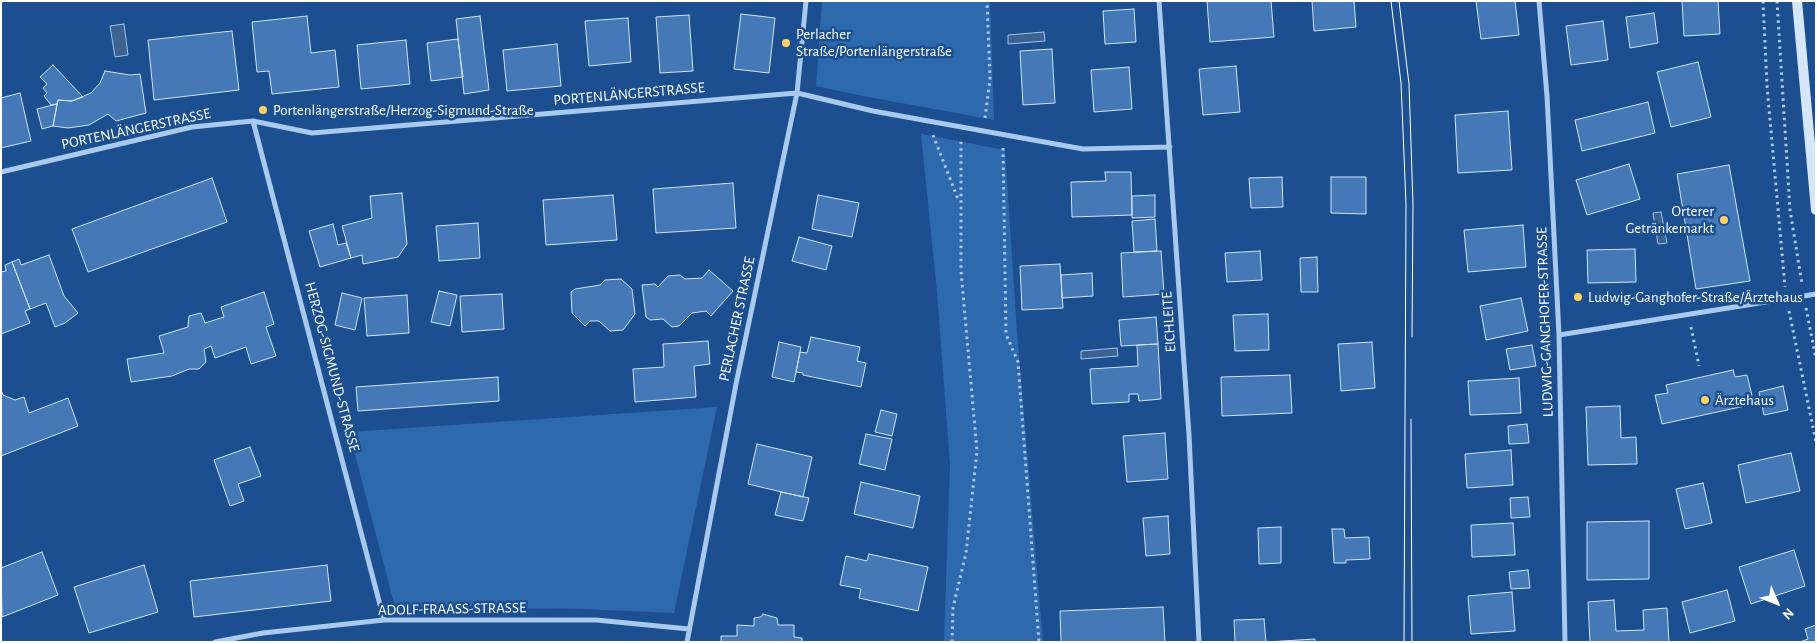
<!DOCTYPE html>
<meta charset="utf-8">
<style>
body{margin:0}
#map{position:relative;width:1817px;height:643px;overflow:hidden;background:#1b4f8f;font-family:"Alegreya Sans",sans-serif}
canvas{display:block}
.frame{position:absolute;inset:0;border:2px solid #fff;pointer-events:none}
.north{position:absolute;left:1752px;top:578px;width:50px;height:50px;-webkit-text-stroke:4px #1b4f8f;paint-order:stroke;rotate:134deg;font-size:14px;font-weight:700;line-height:20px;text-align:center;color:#fff}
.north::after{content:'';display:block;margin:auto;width:18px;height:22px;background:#fff;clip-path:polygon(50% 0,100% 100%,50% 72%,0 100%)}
</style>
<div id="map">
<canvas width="1817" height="643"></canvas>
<div class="frame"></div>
<div class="north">N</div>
</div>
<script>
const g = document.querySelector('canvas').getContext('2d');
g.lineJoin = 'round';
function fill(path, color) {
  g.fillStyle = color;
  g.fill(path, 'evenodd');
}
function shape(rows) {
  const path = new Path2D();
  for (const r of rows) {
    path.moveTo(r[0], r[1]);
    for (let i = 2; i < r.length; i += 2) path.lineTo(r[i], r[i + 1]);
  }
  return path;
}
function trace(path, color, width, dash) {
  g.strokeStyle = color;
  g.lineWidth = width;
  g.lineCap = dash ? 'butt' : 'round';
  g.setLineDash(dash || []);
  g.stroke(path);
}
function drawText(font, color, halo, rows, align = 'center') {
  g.font = font + ' "Alegreya Sans",sans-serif';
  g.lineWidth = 5;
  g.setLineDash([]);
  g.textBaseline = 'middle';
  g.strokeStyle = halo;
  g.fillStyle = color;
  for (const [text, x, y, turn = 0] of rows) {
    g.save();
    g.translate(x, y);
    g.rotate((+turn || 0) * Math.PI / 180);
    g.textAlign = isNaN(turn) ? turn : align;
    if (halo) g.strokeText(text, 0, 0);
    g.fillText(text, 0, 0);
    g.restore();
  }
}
fill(shape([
 [822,1,990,1,994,120,863,96,816,86],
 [921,134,1005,150,1017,332,1043,642,944,642,950,464,937,292],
 [717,407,674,613,584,609,395,607,349,432]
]), '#2e69ad');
const water = shape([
 [124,24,128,55,115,57,110,26,124,24],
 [1044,32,1045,41,1008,44,1008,35,1044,32],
 [1661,212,1667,243,1658,244,1653,213,1661,212],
 [1117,348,1118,356,1081,359,1081,351,1117,348]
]);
fill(water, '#3c6290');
trace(water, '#9cc4f0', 1);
const building = shape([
 [1207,1,1271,1,1274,37,1210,42,1207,1],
 [1312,1,1354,1,1356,27,1314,31,1312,1],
 [1476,1,1515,1,1519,35,1481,39,1476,1],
 [1682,1,1718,1,1720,34,1684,36,1682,1],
 [1134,9,1136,42,1105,44,1103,11,1134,9],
 [1654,13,1658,43,1630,48,1626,17,1654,13],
 [741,14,775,18,769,73,734,69,741,14],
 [689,15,693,71,660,73,656,17,689,15],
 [307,16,311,53,335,50,339,87,272,94,269,71,257,72,252,22,307,16],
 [480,16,489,90,464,94,456,19,480,16],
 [628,18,631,62,589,66,585,21,628,18],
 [1603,21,1608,60,1571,65,1566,26,1603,21],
 [232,31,239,90,154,100,148,40,232,31],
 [458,39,463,77,431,81,427,43,458,39],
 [406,40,410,84,361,89,357,45,406,40],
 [557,44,561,86,507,91,503,50,557,44],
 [1052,49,1055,103,1023,105,1020,51,1052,49],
 [1698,62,1711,117,1671,127,1657,72,1698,62],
 [53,65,83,97,72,101,58,100,57,104,51,105,44,96,47,93,43,88,47,84,40,77,53,65],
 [1236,66,1240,112,1203,115,1199,69,1236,66],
 [1129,67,1132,109,1094,112,1091,70,1129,67],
 [105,71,130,75,140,74,146,113,116,121,108,114,89,125,68,128,53,126,58,100,72,101,91,93,100,83,105,71],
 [20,93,31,141,1,148,1,98,20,93],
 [1648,102,1655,133,1582,151,1575,120,1648,102],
 [57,104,53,126,42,129,37,109,57,104],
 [1508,111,1512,170,1458,173,1455,115,1508,111],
 [1629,164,1640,199,1587,215,1576,180,1629,164],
 [1729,165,1750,281,1696,289,1677,174,1729,165],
 [1105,172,1131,172,1132,215,1072,217,1071,182,1106,181,1105,172],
 [1282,177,1283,207,1251,208,1249,178,1282,177],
 [1331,177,1366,177,1366,214,1331,213,1331,177],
 [212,178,227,222,88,272,72,229,212,178],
 [733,183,736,228,656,233,653,189,733,183],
 [402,193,407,244,398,257,363,264,362,255,351,258,342,226,372,218,370,196,402,193],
 [613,195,617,240,546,245,543,200,613,195],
 [818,195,859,203,852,237,812,229,818,195],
 [1155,195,1155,217,1132,218,1132,196,1155,195],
 [1155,219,1157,251,1134,252,1132,221,1155,219],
 [478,223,480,258,439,261,436,226,478,223],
 [333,224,338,245,346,243,351,258,320,267,309,231,333,224],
 [1523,225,1526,267,1468,272,1464,230,1523,225],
 [799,237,832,246,826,270,792,261,799,237],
 [1635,249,1636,282,1588,283,1587,250,1635,249],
 [1161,251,1164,294,1123,297,1121,253,1161,251],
 [1260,251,1262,280,1227,282,1225,253,1260,251],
 [49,255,64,296,78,313,65,323,55,327,46,303,30,309,12,262,19,259,21,265,49,255],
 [1317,257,1318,292,1301,292,1300,258,1317,257],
 [12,262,30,309,25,311,30,323,1,334,1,272,6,271,5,265,12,262],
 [1060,264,1063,308,1022,310,1020,266,1060,264],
 [709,270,733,291,711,316,706,311,692,313,679,326,672,327,663,319,650,320,646,317,642,285,655,284,658,287,668,276,680,275,685,279,702,278,709,270],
 [1092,273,1093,296,1062,298,1061,275,1092,273],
 [621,279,632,289,635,314,623,330,610,331,599,321,590,321,585,326,572,313,571,292,575,289,600,285,605,280,621,279],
 [439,291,457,295,450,326,431,322,439,291],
 [264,292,274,324,266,327,276,356,251,364,246,347,215,358,211,346,204,349,206,362,199,369,189,369,172,376,131,382,127,359,164,353,159,336,188,327,189,316,201,313,205,323,224,317,221,307,264,292],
 [342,293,362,298,355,330,335,325,342,293],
 [502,294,504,329,462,332,460,296,502,294],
 [407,295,409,333,367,336,364,298,407,295],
 [1521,298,1528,331,1486,340,1480,306,1521,298],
 [1268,314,1269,350,1235,351,1233,315,1268,314],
 [1156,317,1158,344,1121,346,1119,320,1156,317],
 [811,337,860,347,857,361,866,363,861,387,803,375,803,373,796,372,800,352,807,353,811,337],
 [708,341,710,364,694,366,696,397,635,402,633,369,664,367,663,344,708,341],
 [779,342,801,347,794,382,772,377,779,342],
 [1372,342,1375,388,1341,391,1338,344,1372,342],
 [1158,344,1161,399,1139,401,1138,394,1129,394,1129,402,1092,404,1090,369,1138,366,1137,345,1158,344],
 [1532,345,1536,366,1510,370,1506,349,1532,345],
 [1733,370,1735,377,1747,375,1754,404,1662,424,1655,395,1668,393,1666,385,1733,370],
 [1290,375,1292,413,1222,416,1221,377,1290,375],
 [498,377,499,401,358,411,356,387,498,377],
 [1519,378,1521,413,1470,415,1468,381,1519,378],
 [1783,386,1788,410,1764,415,1759,392,1783,386],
 [1,390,3,395,15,400,24,397,29,413,68,398,78,426,1,456,1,390],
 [1620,406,1621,438,1636,437,1637,464,1588,465,1586,407,1620,406],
 [881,410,897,414,892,436,875,432,881,410],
 [1527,424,1529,443,1509,444,1508,426,1527,424],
 [1165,433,1168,479,1127,482,1123,436,1165,433],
 [866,434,892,439,885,470,859,464,866,434],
 [757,444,812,457,803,497,748,484,757,444],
 [250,447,261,476,238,484,244,501,230,506,214,460,250,447],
 [1511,450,1513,485,1467,488,1465,454,1511,450],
 [1791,453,1800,491,1746,503,1738,465,1791,453],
 [861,482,920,496,913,528,854,514,861,482],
 [1703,483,1712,523,1685,529,1676,489,1703,483],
 [781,492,809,498,803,521,775,515,781,492],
 [1528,497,1530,517,1511,518,1510,498,1528,497],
 [1168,516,1170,554,1146,556,1143,518,1168,516],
 [1649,521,1649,579,1587,580,1587,522,1649,521],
 [1513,523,1515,555,1472,557,1471,525,1513,523],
 [1281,527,1281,563,1259,564,1258,528,1281,527],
 [1332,529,1344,529,1345,538,1369,537,1370,559,1346,560,1346,563,1334,563,1332,529],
 [1794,550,1805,586,1751,604,1739,567,1794,550],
 [42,552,58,595,2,617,1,568,42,552],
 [869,554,928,567,918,611,859,598,861,589,840,585,846,556,867,561,869,554],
 [144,565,158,612,89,633,74,587,144,565],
 [327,565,331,601,194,617,190,581,327,565],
 [1528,570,1530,588,1511,589,1509,572,1528,570],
 [1727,590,1735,621,1690,633,1682,602,1727,590],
 [1512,592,1515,631,1471,634,1468,596,1512,592],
 [1614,600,1616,631,1644,630,1643,610,1667,608,1669,642,1590,642,1588,602,1614,600],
 [1163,607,1165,642,1061,642,1060,611,1163,607],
 [763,614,777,618,778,625,794,625,794,637,802,638,802,642,721,642,721,636,737,636,737,625,754,626,754,618,761,617,763,614],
 [1264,619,1266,642,1315,639,1315,642,1235,642,1234,620,1264,619],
 [1816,625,1816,642,1800,642,1808,639,1805,629,1816,625]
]);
fill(building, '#4478b7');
trace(building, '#cfe3fa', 1);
trace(shape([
 [1763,1,1767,86,1785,287],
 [1777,1,1790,210,1802,284],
 [985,118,990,79,987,1],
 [933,135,958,199],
 [1003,148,1006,334,1018,362,1039,642],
 [1806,308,1816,359],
 [1789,311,1816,442],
 [1691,327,1699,366],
 [952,642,953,608,966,553,977,451,961,271,961,140]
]), '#a9c9ee', 3, [2.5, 4]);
trace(shape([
 [1159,1,1189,435,1199,642],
 [1539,1,1547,96,1559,335,1565,642],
 [253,121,384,620],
 [1,172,192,127,253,121,312,133,797,93,873,111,1083,149,1170,147],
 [1559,335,1816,294],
 [215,642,263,633,384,620,596,620,689,629],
 [687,642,736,384,797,93,806,1]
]), '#a9c9ee', 5);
trace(shape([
 [1797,1,1816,210]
]), '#d6e6fa', 10);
trace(shape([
 [1391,1,1401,83,1406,204,1404,642],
 [1399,1,1409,84,1413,204,1412,337],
 [1411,419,1412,642]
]), '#fff', 1);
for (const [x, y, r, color] of [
 [786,43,5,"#ffd166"],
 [263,110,5,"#ffd166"],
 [1724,220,5,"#ffd166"],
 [1578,297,5,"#ffd166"],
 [1705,400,5,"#ffd166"]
]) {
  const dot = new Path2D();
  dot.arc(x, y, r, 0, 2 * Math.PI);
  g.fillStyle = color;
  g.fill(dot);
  trace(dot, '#1b4f8f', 2);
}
drawText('15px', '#fff', '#1b4f8f', [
 ["Perlacher",796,34],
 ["Straße/Portenlängerstraße",796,51],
 ["Portenlängerstraße/Herzog-Sigmund-Straße",273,110],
 ["Orterer",1714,211,"right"],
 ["Getränkemarkt",1714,228,"right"],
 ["Ludwig-Ganghofer-Straße/Ärztehaus",1588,297],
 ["Ärztehaus",1715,400]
], 'left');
drawText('15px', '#fff', '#1b4f8f', [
 ["PORTENLÄNGERSTRASSE",629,94,-5],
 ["PORTENLÄNGERSTRASSE",136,129,-12],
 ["PERLACHER STRASSE",737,319,-78],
 ["EICHLEITE",1169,322,-94],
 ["LUDWIG-GANGHOFER-STRASSE",1545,322,-92],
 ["HERZOG-SIGMUND-STRASSE",332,367,75],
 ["ADOLF-FRAASS-STRASSE",452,609,-1]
]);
</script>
